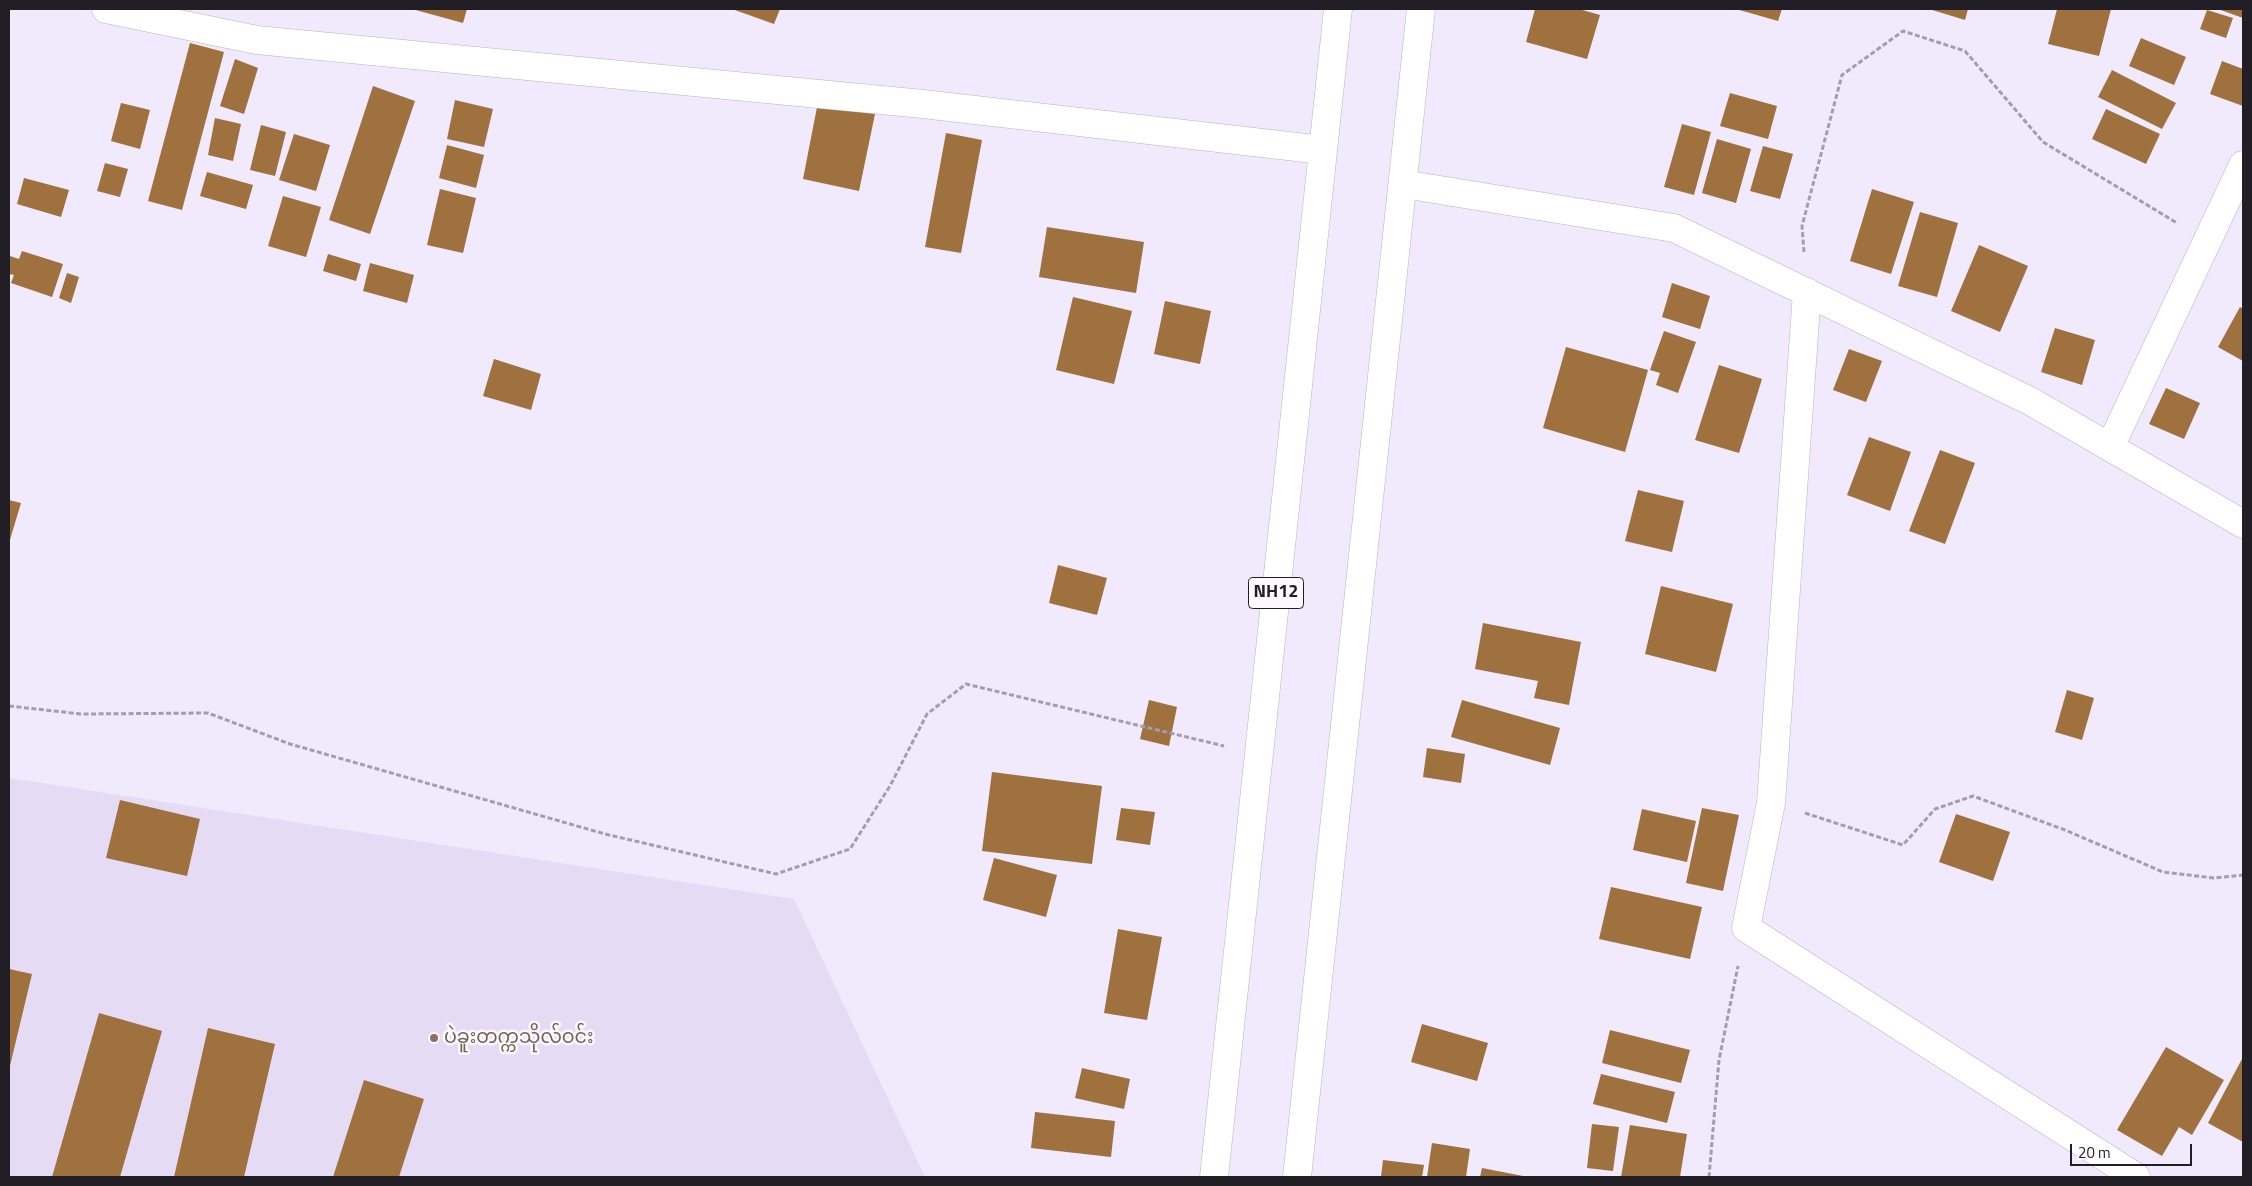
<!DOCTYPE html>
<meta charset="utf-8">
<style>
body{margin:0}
#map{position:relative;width:2252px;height:1186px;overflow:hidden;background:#f1e9fc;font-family:"Titillium Web",sans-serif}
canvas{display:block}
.frame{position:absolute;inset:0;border:10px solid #211e25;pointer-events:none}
.scale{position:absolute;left:2070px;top:1144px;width:122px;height:22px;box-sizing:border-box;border:2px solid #211e25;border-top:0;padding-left:6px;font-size:15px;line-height:18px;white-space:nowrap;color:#211e25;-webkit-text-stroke:4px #fbf9fd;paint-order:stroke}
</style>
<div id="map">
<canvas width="2252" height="1186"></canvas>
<div class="frame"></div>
<div class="scale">20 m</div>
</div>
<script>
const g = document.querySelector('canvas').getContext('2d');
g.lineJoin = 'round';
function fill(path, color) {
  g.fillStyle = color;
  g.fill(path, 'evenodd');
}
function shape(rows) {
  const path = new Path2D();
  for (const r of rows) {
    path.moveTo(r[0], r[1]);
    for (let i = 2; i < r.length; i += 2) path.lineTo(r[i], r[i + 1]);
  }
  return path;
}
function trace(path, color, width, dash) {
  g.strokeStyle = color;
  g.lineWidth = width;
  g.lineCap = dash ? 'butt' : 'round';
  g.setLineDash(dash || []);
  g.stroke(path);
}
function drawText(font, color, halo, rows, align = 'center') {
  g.font = font + ' "Titillium Web","Noto Sans Myanmar",sans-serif';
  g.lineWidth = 5;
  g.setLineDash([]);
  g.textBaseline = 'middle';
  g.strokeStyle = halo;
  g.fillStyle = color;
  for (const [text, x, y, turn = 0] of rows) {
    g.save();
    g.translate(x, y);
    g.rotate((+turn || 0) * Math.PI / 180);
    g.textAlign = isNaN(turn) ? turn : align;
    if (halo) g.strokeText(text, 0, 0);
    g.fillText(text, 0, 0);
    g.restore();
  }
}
fill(shape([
 [9,778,794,899,925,1177,9,1177]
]), '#e6dbf5');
fill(shape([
 [412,9,467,9,463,23],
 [732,9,780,9,774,24],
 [1535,9,1579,9,1600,15,1587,59,1526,42],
 [1736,9,1782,9,1778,21],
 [1929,9,1968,9,1965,20],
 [2057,9,2111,9,2099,56,2048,44],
 [2218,9,2243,9,2243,18],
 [2207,10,2233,18,2226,38,2200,29],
 [2141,38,2186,57,2174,85,2129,66],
 [190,43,224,52,182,210,148,201],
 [235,59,258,68,244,114,220,106],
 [2222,61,2243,69,2243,106,2210,94],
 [2112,70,2176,103,2162,129,2098,97],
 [373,86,415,101,370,234,329,220],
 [1730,93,1777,106,1768,139,1720,126],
 [455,100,493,109,484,147,447,139],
 [818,102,875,114,859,191,803,179],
 [121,103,150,110,140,149,111,141],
 [2106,109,2160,134,2146,164,2092,139],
 [215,118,241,124,233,161,208,155],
 [1682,124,1711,132,1694,195,1664,187],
 [261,125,286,132,275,176,250,170],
 [946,133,982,140,961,253,925,247],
 [294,134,330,145,316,191,279,180],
 [1717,139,1751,149,1736,203,1702,193],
 [447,145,484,155,476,188,439,178],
 [1763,146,1793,154,1780,199,1750,191],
 [105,163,128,169,120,197,97,191],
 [207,172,253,185,246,209,200,196],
 [24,178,69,190,61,217,17,204],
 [440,189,476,198,463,253,427,245],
 [1872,189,1914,202,1891,274,1850,261],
 [283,196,321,207,306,257,268,246],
 [1920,212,1958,223,1937,297,1898,286],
 [1047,227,1144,242,1136,293,1039,277],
 [1979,245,2028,266,2000,332,1951,311],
 [22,251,63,264,52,297,11,283,14,275,9,274,10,256,19,259],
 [328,254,361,264,356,281,323,271],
 [370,263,414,275,407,303,363,291],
 [67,273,79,277,71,303,59,298],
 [1672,283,1710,296,1700,329,1662,317],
 [1073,297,1132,311,1114,384,1056,370],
 [1165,301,1211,311,1200,364,1154,354],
 [2240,307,2243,309,2243,361,2218,347],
 [2055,328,2095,340,2082,385,2041,372],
 [1664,331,1696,342,1678,393,1656,385,1660,373,1650,370],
 [1566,347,1648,370,1625,452,1543,428],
 [1849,349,1882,361,1866,402,1833,390],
 [494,359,541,374,531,410,483,396],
 [1719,365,1762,379,1739,453,1695,440],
 [2166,388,2200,403,2184,439,2149,424],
 [1869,437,1911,452,1890,511,1847,495],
 [1940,450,1975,463,1945,544,1909,531],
 [1638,490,1684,501,1672,552,1625,541],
 [9,500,21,503,9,543],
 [1058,565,1107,578,1097,615,1049,603],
 [1661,586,1733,604,1716,672,1645,654],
 [1483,623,1581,642,1569,705,1534,698,1538,681,1475,669],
 [2067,690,2094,698,2082,740,2055,732],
 [1149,700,1177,707,1169,746,1140,739],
 [1462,700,1560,728,1550,765,1451,737],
 [1427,748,1465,754,1461,783,1423,777],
 [992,772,1102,786,1092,864,982,851],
 [120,800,200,819,187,876,106,858],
 [1121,808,1155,812,1150,845,1116,840],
 [1702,808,1739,815,1723,891,1686,883],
 [1642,809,1696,821,1687,862,1633,850],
 [1956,814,2010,832,1993,881,1939,862],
 [994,858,1057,875,1046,917,983,900],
 [1611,887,1702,907,1690,959,1599,939],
 [1118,929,1162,937,1147,1020,1104,1013],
 [9,969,32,974,9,1070],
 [99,1013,162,1031,120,1177,52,1177],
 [1422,1024,1488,1043,1477,1081,1411,1062],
 [208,1028,275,1044,244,1177,174,1177],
 [1610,1030,1690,1050,1681,1083,1602,1063],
 [2166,1047,2224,1080,2192,1135,2179,1127,2162,1156,2117,1130],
 [2243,1057,2243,1142,2208,1123],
 [1082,1068,1130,1079,1124,1109,1075,1098],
 [1601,1074,1675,1092,1667,1123,1593,1104],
 [364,1080,424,1099,399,1177,333,1177],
 [1035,1112,1115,1121,1111,1157,1031,1148],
 [1592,1124,1619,1127,1613,1171,1587,1168],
 [1630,1125,1687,1134,1680,1177,1621,1177],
 [1432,1143,1470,1149,1466,1177,1427,1177],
 [1383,1160,1424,1165,1422,1177,1381,1177],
 [1482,1168,1523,1176,1523,1177,1480,1177]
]), '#9e713e');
const minor = shape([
 [106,9,257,40,923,104,1323,150],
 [1403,184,1674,228,2030,401,2243,524],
 [1807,292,1771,803,1746,928,2136,1177],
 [2110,447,2243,165]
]);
const highway = shape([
 [1214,1177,1338,9],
 [1297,1177,1421,9]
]);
trace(minor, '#bab2c4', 29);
trace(highway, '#bab2c4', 29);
trace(shape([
 [1804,252,1802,226,1842,75,1903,31,1965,51,2043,142,2177,223],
 [9,706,81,714,208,713,290,744,605,834,776,874,850,849,890,786,927,714,966,684,1224,746],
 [1805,813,1903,845,1935,809,1973,796,2065,830,2163,872,2214,878,2243,875],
 [1709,1177,1719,1060,1738,966]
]), '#a39dac', 3, [5, 2.5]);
trace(minor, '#fff', 28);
trace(highway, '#fff', 28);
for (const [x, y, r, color] of [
 [434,1038,5,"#8d6e63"]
]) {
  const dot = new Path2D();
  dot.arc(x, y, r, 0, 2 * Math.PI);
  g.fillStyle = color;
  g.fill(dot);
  trace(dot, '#fbf9fd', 2);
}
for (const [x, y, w] of [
 [1276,593,55]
]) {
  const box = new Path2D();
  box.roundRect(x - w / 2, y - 15.5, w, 31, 4);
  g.fillStyle = '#fbf9fd';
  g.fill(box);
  trace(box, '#211e25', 1);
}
drawText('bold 18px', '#211e25', null, [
 ["NH12",1276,593]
]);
drawText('19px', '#785e54', '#fbf9fd', [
 ["ပဲခူးတက္ကသိုလ်ဝင်း",444,1038]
], 'left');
</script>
